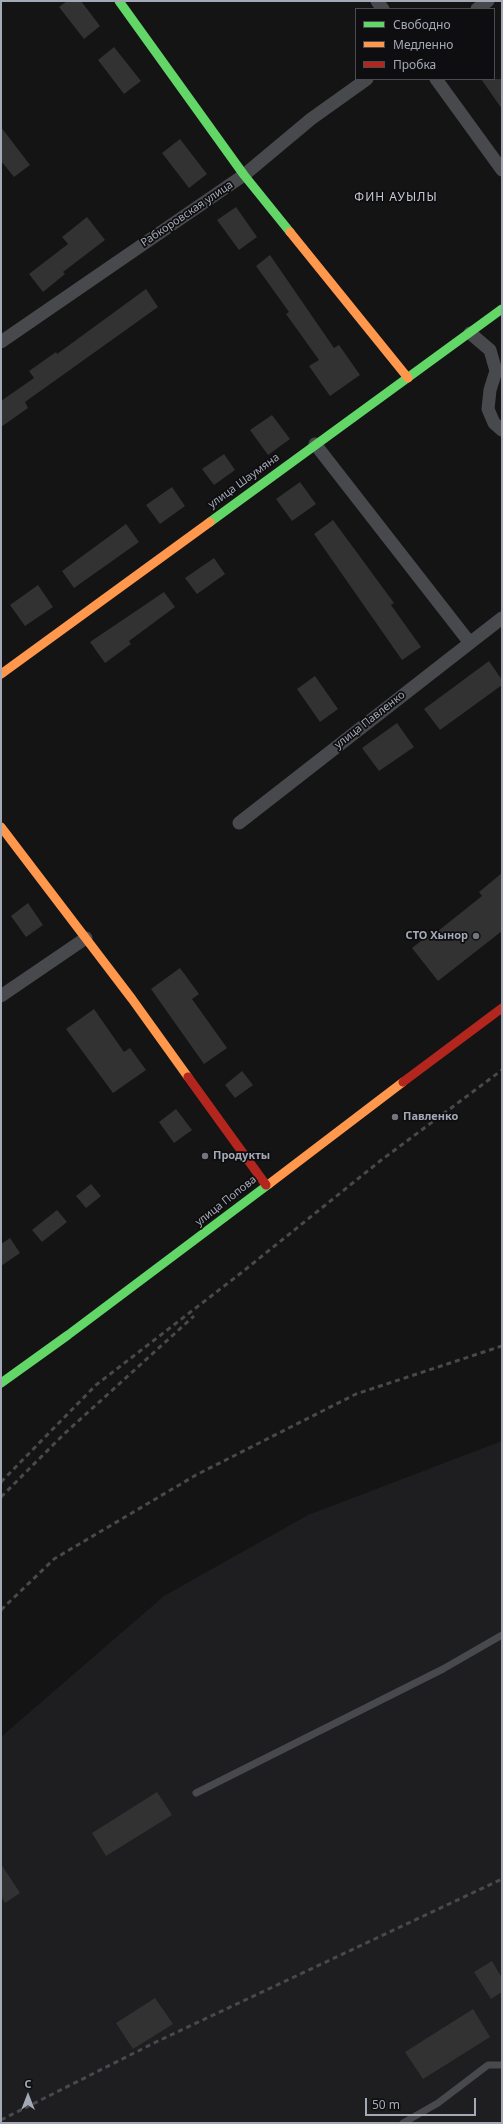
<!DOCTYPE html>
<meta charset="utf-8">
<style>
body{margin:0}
#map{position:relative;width:503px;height:2124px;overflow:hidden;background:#141414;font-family:"Noto Sans",sans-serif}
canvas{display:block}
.frame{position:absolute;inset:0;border:2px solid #a4a9b6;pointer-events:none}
.legend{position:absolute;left:355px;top:8px;width:140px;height:72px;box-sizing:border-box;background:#0e0e10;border:1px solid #4a4c52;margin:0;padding:5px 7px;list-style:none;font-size:12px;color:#a4a9b6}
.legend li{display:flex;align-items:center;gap:8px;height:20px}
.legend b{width:20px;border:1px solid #4a4c52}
.north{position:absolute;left:8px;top:2076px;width:40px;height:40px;-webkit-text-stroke:3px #0e0e10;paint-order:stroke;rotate:0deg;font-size:11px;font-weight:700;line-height:16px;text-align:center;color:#a4a9b6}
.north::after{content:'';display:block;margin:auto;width:14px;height:18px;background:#a4a9b6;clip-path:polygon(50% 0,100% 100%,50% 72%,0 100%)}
.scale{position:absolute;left:365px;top:2098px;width:111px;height:18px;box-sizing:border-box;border:2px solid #a4a9b6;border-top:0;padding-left:5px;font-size:12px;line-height:14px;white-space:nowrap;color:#a4a9b6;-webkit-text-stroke:3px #0e0e10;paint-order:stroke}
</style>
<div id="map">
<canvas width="503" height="2124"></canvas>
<div class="frame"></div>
<ul class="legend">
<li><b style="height:5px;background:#63d668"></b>Свободно</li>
<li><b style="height:5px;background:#ff974d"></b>Медленно</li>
<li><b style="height:5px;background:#b3261e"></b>Пробка</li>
</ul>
<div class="north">С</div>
<div class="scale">50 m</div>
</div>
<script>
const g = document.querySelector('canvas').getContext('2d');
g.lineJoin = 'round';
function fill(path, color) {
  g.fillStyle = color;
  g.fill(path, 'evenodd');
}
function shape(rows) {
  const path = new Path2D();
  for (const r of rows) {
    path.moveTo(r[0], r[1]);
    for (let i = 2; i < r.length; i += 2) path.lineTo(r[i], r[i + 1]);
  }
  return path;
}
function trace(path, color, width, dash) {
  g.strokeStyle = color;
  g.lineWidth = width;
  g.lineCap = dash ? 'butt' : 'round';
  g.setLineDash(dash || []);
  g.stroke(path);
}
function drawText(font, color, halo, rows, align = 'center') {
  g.font = font + ' "Noto Sans",sans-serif';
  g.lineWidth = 3.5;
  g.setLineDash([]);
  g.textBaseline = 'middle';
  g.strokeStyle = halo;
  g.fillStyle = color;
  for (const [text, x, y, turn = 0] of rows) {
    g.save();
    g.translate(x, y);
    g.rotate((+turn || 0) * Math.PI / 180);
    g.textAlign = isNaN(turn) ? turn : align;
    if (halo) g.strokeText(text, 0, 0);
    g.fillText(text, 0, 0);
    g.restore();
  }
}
fill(shape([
 [502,1441,502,2123,1,2123,1,1737,164,1596,308,1515]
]), '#1e1e20');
fill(shape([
 [67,1,81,1,100,26,84,39,59,7],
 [114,47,141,81,124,94,98,60],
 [481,79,502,79,502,109],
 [1,127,30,165,14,177,1,161],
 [180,139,207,174,189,188,162,153],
 [236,207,257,237,239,250,217,220],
 [87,217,105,240,63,272,65,274,43,292,29,274,68,244,62,237],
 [270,255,334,348,339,345,360,375,330,396,309,366,319,360,286,314,289,312,256,266],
 [146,289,158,307,25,402,28,408,1,427,1,401,34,378,29,371,56,352,57,354],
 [272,415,290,439,268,455,250,430],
 [224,454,235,470,214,485,202,469],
 [300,482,316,504,292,521,276,499],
 [172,487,185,506,160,524,146,505],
 [333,520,394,603,391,605,421,647,402,660,314,534],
 [126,524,139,542,74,588,62,571],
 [214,558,225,574,197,594,185,578],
 [38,585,53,607,25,626,10,605],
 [164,592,175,607,129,641,131,644,105,663,90,642],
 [489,661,502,680,502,685,440,730,424,709],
 [315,676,338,709,320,722,297,689],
 [397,723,414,747,379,771,362,748],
 [502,873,502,931,438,981,412,948,426,937,428,939,482,896,479,892],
 [28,903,43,925,26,937,11,916],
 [180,968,199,994,192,999,227,1048,204,1064,151,989],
 [94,1009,124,1052,130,1048,146,1070,113,1093,66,1029],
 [242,1071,253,1085,235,1098,225,1085],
 [176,1109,192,1130,174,1143,159,1122],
 [91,1184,101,1196,86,1208,76,1196],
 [57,1210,67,1222,42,1242,32,1230],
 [10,1238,20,1253,1,1266,1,1244],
 [157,1792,172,1815,106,1856,92,1833],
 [1,1864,20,1893,5,1903,1,1896],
 [492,1961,502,1978,502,1992,491,1999,474,1972],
 [155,1998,173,2024,133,2049,116,2023],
 [473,2009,490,2037,423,2079,405,2052]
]), '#323233');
trace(shape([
 [196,1793,443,1669,502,1635],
 [403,2123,438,2103,488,2065,502,2065]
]), '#48494d', 7);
trace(shape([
 [377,1,383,9],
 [477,9,488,1],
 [436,79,502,170],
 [470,333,490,350,496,371,490,390,488,409,494,423,502,430],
 [1,342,244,175,311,119,367,79],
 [315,444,470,643],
 [239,823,502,618],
 [1,996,86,938]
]), '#48494d', 13);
trace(shape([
 [119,1,244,175,290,232],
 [210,522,502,309],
 [1,1383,68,1335,269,1184]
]), '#63d668', 9);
trace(shape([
 [290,232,408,378],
 [1,674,210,522],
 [1,827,132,999,188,1077],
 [269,1184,403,1082]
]), '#ff974d', 9);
trace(shape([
 [188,1077,266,1185],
 [403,1082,502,1008]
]), '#b3261e', 9);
trace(shape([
 [1,1482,96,1385,241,1273,380,1161,502,1070],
 [1,1497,64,1434,194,1316],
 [1,1610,54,1559,196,1475,356,1394,502,1346],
 [1,2120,156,2042,502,1879]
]), '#48494c', 3, [5, 4]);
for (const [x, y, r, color] of [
 [476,936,4,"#72757d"],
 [395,1117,4,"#72757d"],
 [205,1156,4,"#72757d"]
]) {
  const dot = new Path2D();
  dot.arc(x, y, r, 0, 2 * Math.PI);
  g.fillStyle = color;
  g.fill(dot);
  trace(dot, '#0e0e10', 1.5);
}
drawText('11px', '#a4a9b6', '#0e0e10', [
 ["Рабкоровская улица",187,214,-34],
 ["улица Шаумяна",244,481,-36],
 ["улица Павленко",370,720,-38],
 ["улица Попова",226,1201,-38]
]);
drawText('bold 11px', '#a4a9b6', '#0e0e10', [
 ["СТО Хынор",468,936,"right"],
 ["Павленко",403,1117],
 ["Продукты",213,1156]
], 'left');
g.letterSpacing = '1px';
drawText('12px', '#c5c8d2', '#0e0e10', [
 ["ФИН АУЫЛЫ",396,198]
]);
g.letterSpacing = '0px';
</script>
